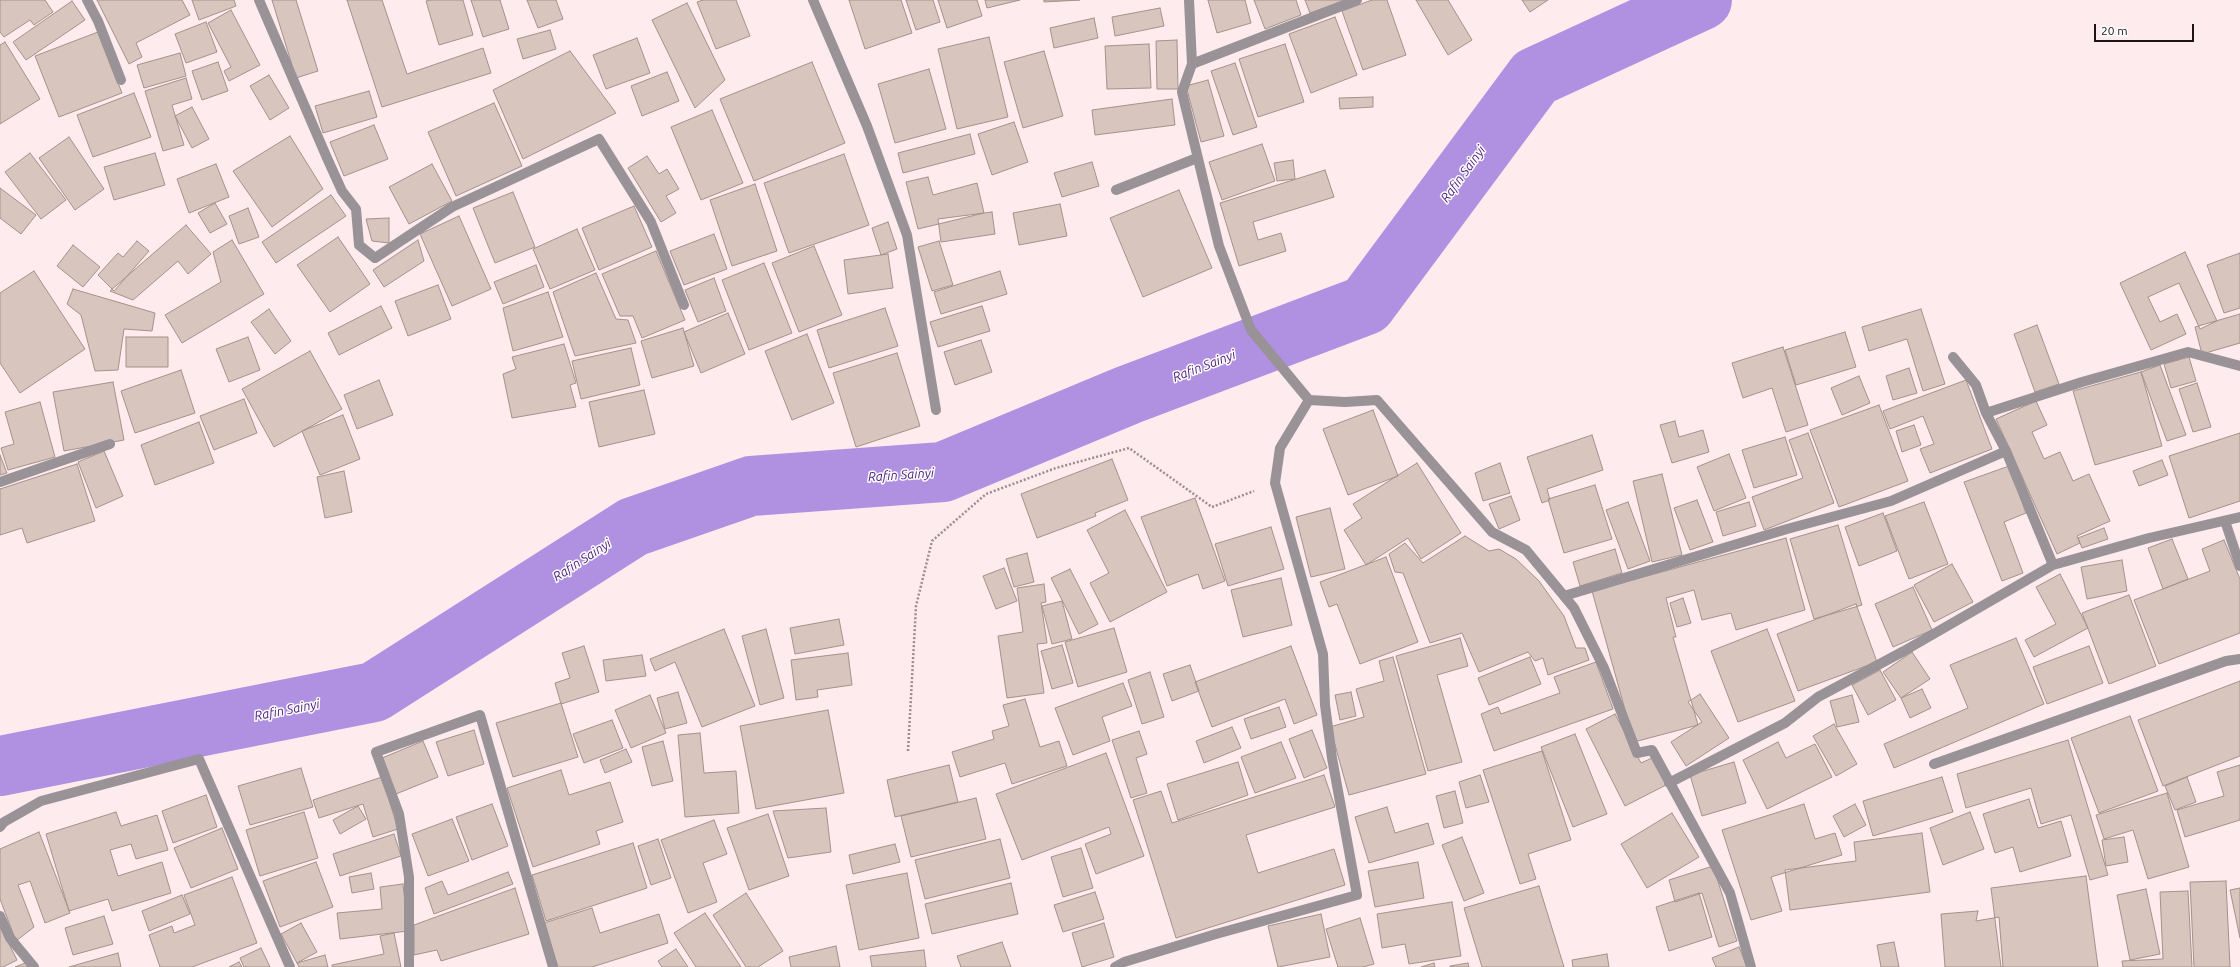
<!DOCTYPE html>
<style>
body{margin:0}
#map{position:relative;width:2240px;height:967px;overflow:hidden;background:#fdebee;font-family:Ubuntu,sans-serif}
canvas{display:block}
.scale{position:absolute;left:2094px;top:24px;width:100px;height:18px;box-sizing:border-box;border:2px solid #1c1415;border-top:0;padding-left:5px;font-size:12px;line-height:14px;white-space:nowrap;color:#1c1415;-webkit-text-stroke:3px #fdfdfd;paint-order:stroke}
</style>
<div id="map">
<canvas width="2240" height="967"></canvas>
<div class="scale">20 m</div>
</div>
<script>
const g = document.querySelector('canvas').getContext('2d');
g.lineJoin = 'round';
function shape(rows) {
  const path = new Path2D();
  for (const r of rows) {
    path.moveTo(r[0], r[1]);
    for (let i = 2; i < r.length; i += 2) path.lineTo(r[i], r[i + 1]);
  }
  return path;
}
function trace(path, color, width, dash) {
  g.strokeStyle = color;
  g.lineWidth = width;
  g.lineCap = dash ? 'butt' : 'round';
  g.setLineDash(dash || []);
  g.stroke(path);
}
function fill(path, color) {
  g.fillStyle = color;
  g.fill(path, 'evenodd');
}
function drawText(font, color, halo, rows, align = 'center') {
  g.font = font + ' Ubuntu,sans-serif';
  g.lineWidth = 3;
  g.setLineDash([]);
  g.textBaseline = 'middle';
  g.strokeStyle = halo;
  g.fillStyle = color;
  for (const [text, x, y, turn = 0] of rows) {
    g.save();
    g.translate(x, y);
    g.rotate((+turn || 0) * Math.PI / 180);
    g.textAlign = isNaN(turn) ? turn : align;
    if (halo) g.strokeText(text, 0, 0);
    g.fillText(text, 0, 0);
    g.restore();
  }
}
trace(shape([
 [0,766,374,692,633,527,751,486,943,472,1128,395,1366,305,1535,77,1702,0]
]), '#b090e0', 60);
const building = shape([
 [0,0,45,0,53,12,34,25,30,20,4,37,0,32,0,0],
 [97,0,182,0,190,15,136,43,142,57,129,64,97,0],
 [192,0,234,0,236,6,199,20,192,0],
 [272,0,296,0,318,71,296,78,272,0],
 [347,0,382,0,407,74,483,48,491,73,382,107,347,0],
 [430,0,463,0,473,35,439,45,426,1,430,0],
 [471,0,500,0,509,29,483,37,471,0],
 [527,0,556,0,563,19,538,28,527,0],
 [703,0,736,0,750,36,716,49,697,2,703,0],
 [849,0,901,0,912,33,865,49,849,0],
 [906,0,933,0,940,22,916,30,906,0],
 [938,0,977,0,982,16,947,28,938,0],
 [985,0,1020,0,987,8,985,0],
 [1044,0,1080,0,1044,2,1044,0],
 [1208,0,1245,0,1251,23,1217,33,1208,0],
 [1254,0,1296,0,1301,15,1265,29,1254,0],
 [1305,0,1346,0,1310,13,1305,0],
 [1372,0,1387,0,1406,55,1363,70,1342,11,1372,0],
 [1416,0,1448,0,1472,40,1448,55,1416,0],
 [1522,0,1548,0,1530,12,1522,0],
 [72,1,85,20,26,60,13,42,72,1],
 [687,3,725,80,695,108,652,20,687,3],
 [1160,8,1164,26,1115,36,1112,17,1160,8],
 [231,10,260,65,229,81,224,71,231,67,208,23,231,10],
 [1335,17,1357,75,1311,93,1289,34,1335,17],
 [1094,18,1098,38,1054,48,1050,28,1094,18],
 [206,22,217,52,186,63,175,34,206,22],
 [550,30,556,49,523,59,517,39,550,30],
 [98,32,122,93,59,117,35,56,98,32],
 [989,37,1008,117,957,129,938,49,989,37],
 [637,38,650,73,606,89,593,55,637,38],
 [1177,40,1178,89,1157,89,1156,41,1177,40],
 [5,42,40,99,0,124,0,45,5,42],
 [1149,44,1151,88,1107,89,1105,46,1149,44],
 [1285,44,1304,102,1258,117,1239,59,1285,44],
 [570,51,616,113,523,159,493,90,570,51],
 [1044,51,1063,116,1023,128,1004,62,1044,51],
 [180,53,186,76,144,88,137,65,180,53],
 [218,62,228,91,202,100,192,71,218,62],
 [812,62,845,143,754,181,720,99,812,62],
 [1235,63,1257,127,1233,135,1211,71,1235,63],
 [929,69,946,129,895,143,878,84,929,69],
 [667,72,679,101,642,116,631,86,667,72],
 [269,75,289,108,270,120,250,86,269,75],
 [186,78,192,99,172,105,184,145,163,151,145,91,186,78],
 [1208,80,1224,136,1201,142,1186,86,1208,80],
 [369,91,377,117,323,133,315,106,369,91],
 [134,93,151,137,93,157,77,115,134,93],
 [1373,97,1373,107,1340,109,1339,98,1373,97],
 [1172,99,1175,125,1095,135,1092,110,1172,99],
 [494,103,522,166,456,196,428,132,494,103],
 [192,107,209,139,192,148,175,116,192,107],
 [712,110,743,183,701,200,671,127,712,110],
 [1014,122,1028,162,992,175,978,134,1014,122],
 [374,125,388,159,344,176,330,142,374,125],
 [970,134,975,154,903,173,898,153,970,134],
 [290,136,323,189,272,227,233,171,290,136],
 [69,137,104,189,75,210,39,158,69,137],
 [1262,144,1275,181,1222,200,1209,162,1262,144],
 [30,153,66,200,41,219,5,172,30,153],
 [155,153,165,185,114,200,104,167,155,153],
 [844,154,869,225,789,253,764,183,844,154],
 [647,156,659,174,667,169,679,189,666,196,676,213,661,222,628,168,647,156],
 [1293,160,1295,179,1277,181,1274,163,1293,160],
 [1092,162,1099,186,1062,197,1054,173,1092,162],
 [216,164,229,197,189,213,177,179,216,164],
 [432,164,452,201,409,224,389,187,432,164],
 [1325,170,1334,197,1253,222,1258,240,1281,233,1286,251,1239,266,1220,203,1325,170],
 [928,177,933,195,977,183,984,213,918,229,906,182,928,177],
 [755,184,777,251,732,266,710,200,755,184],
 [0,188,36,215,21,234,0,218,0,188],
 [1179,190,1212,268,1143,297,1110,218,1179,190],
 [513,192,535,247,495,263,473,208,513,192],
 [331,195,346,216,276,263,262,242,331,195],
 [215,203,227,224,210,233,198,213,215,203],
 [1060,204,1067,236,1019,245,1013,213,1060,204],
 [634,206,652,247,599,270,582,228,634,206],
 [248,208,259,237,239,244,229,216,248,208],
 [992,212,995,234,941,242,938,219,992,212],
 [459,216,491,289,452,306,420,234,459,216],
 [389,218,389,243,372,241,366,219,389,218],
 [888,222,897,249,881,255,872,228,888,222],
 [186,225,211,254,188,274,178,261,133,300,110,291,186,225],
 [577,229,595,270,550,289,533,249,577,229],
 [714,234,727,269,684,285,670,251,714,234],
 [338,237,370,284,330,312,297,265,338,237],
 [232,240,264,294,182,343,165,315,221,282,213,252,232,240],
 [418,240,424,261,384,287,373,270,418,240],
 [137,241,149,251,114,291,98,275,118,253,123,257,137,241],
 [939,241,953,285,932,291,918,247,939,241],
 [73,245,100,267,83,287,57,266,73,245],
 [814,246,842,315,799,332,772,263,814,246],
 [656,251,685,320,642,338,633,316,620,316,602,274,656,251],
 [2185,252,2217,321,2200,329,2179,283,2148,297,2160,322,2177,314,2186,334,2151,350,2120,283,2185,252],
 [2240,253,2240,308,2224,313,2207,265,2240,253],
 [888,254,893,288,848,294,844,260,888,254],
 [764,263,792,333,749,350,722,280,764,263],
 [536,265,544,287,503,304,494,282,536,265],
 [34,271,85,349,20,393,0,363,0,293,34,271],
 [1000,271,1007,294,941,314,934,292,1000,271],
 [596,273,616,319,628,320,636,343,575,356,553,292,596,273],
 [714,278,726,311,698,322,685,290,714,278],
 [438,285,451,319,408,336,395,301,438,285],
 [73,289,155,313,152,331,124,329,118,370,95,371,81,315,67,304,73,289],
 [548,292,563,337,513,351,503,308,548,292],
 [381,306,392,328,339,355,328,333,381,306],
 [982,306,990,331,938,347,930,322,982,306],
 [885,308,898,346,829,368,817,330,885,308],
 [269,309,291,341,275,354,251,322,269,309],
 [1921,309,1945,384,1923,391,1907,339,1869,351,1862,327,1921,309],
 [728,313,745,354,701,373,684,332,728,313],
 [2240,314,2240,343,2202,354,2195,327,2240,314],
 [2037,325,2059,384,2035,392,2014,334,2037,325],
 [683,328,694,366,652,378,641,341,683,328],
 [1845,332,1856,367,1796,385,1785,350,1845,332],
 [807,334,834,403,792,420,765,351,807,334],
 [126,337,168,337,168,367,126,367,126,337],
 [248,337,260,370,229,382,216,349,248,337],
 [981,340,992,372,955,385,944,352,981,340],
 [564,344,576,383,570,385,576,407,512,418,503,374,516,369,512,357,564,344],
 [1783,347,1808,425,1786,432,1772,388,1743,398,1732,363,1783,347],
 [631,348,640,385,581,399,572,361,631,348],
 [310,351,342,409,274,447,242,389,310,351],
 [897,353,920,426,856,447,833,373,897,353],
 [2189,357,2196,381,2171,388,2164,364,2189,357],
 [2160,365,2186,435,2167,441,2141,372,2160,365],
 [1909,368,1917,393,1893,400,1886,376,1909,368],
 [181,370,195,413,135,433,121,391,181,370],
 [2141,372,2162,446,2095,465,2073,391,2141,372],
 [1859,376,1870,403,1842,415,1831,388,1859,376],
 [379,380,393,415,357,429,344,395,379,380],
 [1966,380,1992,449,1930,473,1920,449,1934,444,1923,416,1890,429,1883,411,1966,380],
 [113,382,124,440,64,451,53,392,113,382],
 [2197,383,2211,427,2193,432,2179,389,2197,383],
 [644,390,655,434,599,447,589,402,644,390],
 [244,399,257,433,214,450,200,416,244,399],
 [2036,401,2047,425,2032,432,2044,459,2060,452,2073,481,2089,474,2110,521,2077,536,2080,543,2057,554,1996,419,2036,401],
 [40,402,55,457,8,470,1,448,14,444,5,412,40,402],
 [1879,405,1908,481,1839,507,1810,430,1879,405],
 [1373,410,1398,476,1348,495,1323,429,1373,410],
 [343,415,360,459,320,475,302,431,343,415],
 [1675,421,1679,437,1703,430,1709,452,1672,463,1660,425,1675,421],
 [199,422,214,463,155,485,141,445,199,422],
 [1914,425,1921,445,1902,452,1896,431,1914,425],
 [1808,433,1834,503,1764,530,1752,497,1803,478,1789,440,1808,433],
 [2240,433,2240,501,2189,518,2169,456,2240,433],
 [1592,435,1603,470,1547,489,1550,500,1542,503,1527,457,1592,435],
 [1785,437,1797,475,1754,488,1742,450,1785,437],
 [104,451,123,496,96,508,78,462,104,451],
 [1729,454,1746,498,1714,511,1697,467,1729,454],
 [0,455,7,473,0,475,0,455],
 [1112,459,1128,500,1095,513,1096,516,1037,538,1021,494,1112,459],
 [2162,460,2168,475,2139,486,2133,471,2162,460],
 [1417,463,1461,533,1421,559,1408,538,1366,565,1344,530,1362,518,1353,504,1417,463],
 [1500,463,1510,493,1483,501,1475,473,1500,463],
 [77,464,95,521,27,543,22,528,0,535,0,489,77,464],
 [2009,466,2026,513,2004,522,2023,573,2002,581,1964,482,2009,466],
 [344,471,352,512,325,518,317,477,344,471],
 [1662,474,1682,555,1652,562,1633,481,1662,474],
 [1595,485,1612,539,1564,553,1548,499,1595,485],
 [1511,496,1520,520,1499,529,1489,504,1511,496],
 [1195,498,1225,581,1203,589,1198,574,1167,586,1141,517,1195,498],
 [1697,500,1713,542,1690,550,1674,508,1697,500],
 [1628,502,1650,561,1628,569,1606,510,1628,502],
 [1749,502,1756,526,1723,536,1716,512,1749,502],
 [1924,502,1948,564,1909,579,1885,516,1924,502],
 [1330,508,1345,569,1311,577,1296,517,1330,508],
 [1125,510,1167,592,1110,622,1090,583,1109,573,1087,530,1125,510],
 [1883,513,1897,551,1859,566,1845,527,1883,513],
 [1838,525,1862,605,1814,619,1790,539,1838,525],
 [1271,527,1284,569,1228,586,1215,544,1271,527],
 [2104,528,2108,539,2082,548,2078,538,2104,528],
 [1465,536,1489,551,1499,549,1516,559,1539,581,1564,616,1576,648,1585,648,1589,660,1548,675,1543,658,1535,661,1528,652,1479,672,1462,633,1430,643,1403,573,1395,572,1389,554,1405,543,1423,563,1465,536],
 [1786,538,1805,610,1736,630,1731,613,1702,620,1694,590,1666,598,1676,637,1673,637,1698,725,1634,742,1592,591,1786,538],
 [2172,539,2188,579,2163,589,2148,548,2172,539],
 [2224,540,2240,579,2240,633,2159,664,2134,600,2210,571,2202,549,2224,540],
 [1615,549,1622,573,1580,586,1573,562,1615,549],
 [1027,553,1034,582,1014,587,1006,559,1027,553],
 [1386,557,1418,642,1360,664,1337,604,1329,607,1320,582,1386,557],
 [2122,560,2127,591,2087,599,2081,567,2122,560],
 [1952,564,1973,602,1934,622,1914,585,1952,564],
 [1004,568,1017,601,996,609,983,576,1004,568],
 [1070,569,1098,624,1079,634,1051,578,1070,569],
 [2060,574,2088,628,2034,657,2025,640,2056,624,2036,587,2060,574],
 [1281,578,1292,625,1243,637,1231,590,1281,578],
 [1044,584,1046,602,1041,603,1047,643,1037,644,1044,693,1007,698,998,636,1023,632,1017,588,1044,584],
 [1913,587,1932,630,1893,647,1875,604,1913,587],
 [2129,595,2156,666,2109,684,2082,613,2129,595],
 [1683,598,1691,623,1677,627,1670,603,1683,598],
 [1062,601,1072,639,1052,644,1042,606,1062,601],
 [1856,604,1877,662,1798,691,1777,634,1856,604],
 [839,619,844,645,795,654,790,628,839,619],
 [1114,628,1127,672,1078,687,1065,642,1114,628],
 [724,629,755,706,702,727,675,662,655,671,650,659,724,629],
 [766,629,784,698,760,705,742,636,766,629],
 [1767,629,1795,701,1738,722,1711,651,1767,629],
 [1460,638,1468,666,1437,675,1462,762,1428,771,1396,656,1460,638],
 [2016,638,2044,704,1894,768,1884,744,1968,708,1950,665,2016,638],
 [1062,645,1073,683,1052,689,1041,651,1062,645],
 [584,646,599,692,561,704,555,683,570,678,562,653,584,646],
 [1291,646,1317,715,1294,724,1285,699,1212,727,1195,682,1291,646],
 [2089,646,2103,683,2047,704,2033,667,2089,646],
 [1912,652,1930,679,1901,698,1883,672,1912,652],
 [848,653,852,685,817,690,818,697,796,700,791,660,848,653],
 [642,655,646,676,606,681,603,660,642,655],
 [1393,657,1426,774,1349,795,1330,727,1364,717,1356,689,1384,681,1379,661,1393,657],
 [1530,657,1541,684,1489,705,1478,678,1530,657],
 [1596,662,1613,709,1494,751,1481,714,1498,707,1501,714,1560,693,1554,677,1596,662],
 [1190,665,1199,691,1172,701,1163,674,1190,665],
 [1880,670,1896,700,1868,715,1852,685,1880,670],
 [1150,672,1164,717,1142,724,1128,680,1150,672],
 [2240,681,2240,756,2163,786,2138,720,2240,681],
 [1123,683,1132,706,1102,717,1110,741,1073,755,1055,708,1123,683],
 [1922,689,1931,708,1910,718,1901,698,1922,689],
 [678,692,687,723,665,729,657,698,678,692],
 [1351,692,1356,716,1340,720,1335,695,1351,692],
 [1700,694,1729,738,1686,766,1671,742,1702,722,1688,702,1700,694],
 [650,695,666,733,631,748,615,710,650,695],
 [1852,695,1859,722,1837,727,1830,701,1852,695],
 [1025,699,1040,747,1059,741,1067,766,1012,784,1005,763,960,777,952,752,994,739,992,731,1009,726,1003,705,1025,699],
 [561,703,578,757,513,777,496,723,561,703],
 [1279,707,1286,727,1251,739,1244,719,1279,707],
 [828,710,844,793,756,809,740,726,828,710],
 [1615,714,1641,763,1652,758,1666,785,1625,806,1586,729,1615,714],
 [2130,716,2158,791,2099,813,2071,738,2130,716],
 [612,720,623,748,584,763,573,734,612,720],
 [1834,724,1857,764,1836,776,1813,736,1834,724],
 [1232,727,1241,748,1204,763,1196,741,1232,727],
 [474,730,484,764,448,776,436,742,474,730],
 [1312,730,1327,768,1304,778,1289,739,1312,730],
 [1139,731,1147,754,1136,758,1147,793,1131,798,1112,740,1139,731],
 [700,733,704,773,736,771,739,813,685,817,678,735,700,733],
 [1575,734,1607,814,1573,827,1541,747,1575,734],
 [2068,740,2108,875,2090,880,2071,815,2041,824,2031,788,1966,808,1957,774,2068,740],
 [423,741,438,777,396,794,382,758,423,741],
 [663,741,673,781,652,786,642,747,663,741],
 [1281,742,1296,778,1255,793,1241,757,1281,742],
 [1778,742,1786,758,1815,744,1832,777,1767,809,1743,760,1778,742],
 [626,749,632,762,605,773,600,760,626,749],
 [1542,751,1571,840,1528,854,1536,879,1520,884,1483,770,1542,751],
 [1106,753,1144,856,1096,874,1085,844,1111,834,1109,827,1022,860,996,794,1106,753],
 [1238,762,1248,795,1178,820,1167,784,1238,762],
 [1734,762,1746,803,1702,816,1690,775,1734,762],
 [949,765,958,802,895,817,887,780,949,765],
 [2240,765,2240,820,2185,837,2177,810,2224,796,2217,772,2240,765],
 [301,768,313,807,250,825,238,786,301,768],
 [561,770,569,795,610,782,623,822,596,831,600,844,533,867,507,788,561,770],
 [1324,775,1335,807,1246,835,1258,873,1334,849,1345,885,1176,938,1133,800,1161,791,1172,823,1324,775],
 [1480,775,1489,802,1466,808,1459,782,1480,775],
 [382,777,398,829,373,837,363,804,319,818,313,800,382,777],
 [1942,777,1953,812,1873,836,1863,801,1942,777],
 [2187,777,2196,802,2175,810,2165,786,2187,777],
 [1455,791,1463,823,1444,828,1436,796,1455,791],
 [2167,793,2189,867,2148,879,2133,830,2104,839,2096,815,2167,793],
 [206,795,217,827,173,843,162,811,206,795],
 [976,798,986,839,911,857,901,816,976,798],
 [2029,799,2038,828,2061,821,2071,856,2020,872,2013,847,1995,853,1983,814,2029,799],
 [492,804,508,846,472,860,456,817,492,804],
 [1804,804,1815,839,1835,833,1842,855,1771,877,1782,911,1751,920,1722,830,1804,804],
 [1855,804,1866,825,1844,837,1833,816,1855,804],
 [358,806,366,819,340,834,333,820,358,806],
 [1387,807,1395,833,1428,823,1434,844,1369,863,1355,817,1387,807],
 [826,808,831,852,788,858,773,811,826,808],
 [116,812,121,826,157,815,168,850,136,859,131,844,110,850,118,876,162,862,171,893,112,911,108,899,69,911,46,834,116,812],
 [304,812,318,858,260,876,246,830,304,812],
 [1970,812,1984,849,1943,865,1930,828,1970,812],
 [1672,813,1699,857,1647,888,1621,844,1672,813],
 [768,814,789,876,749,890,727,828,768,814],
 [452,819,469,861,428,876,412,834,452,819],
 [714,820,727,854,703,863,717,902,688,913,661,840,714,820],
 [222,828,238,869,191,888,174,848,222,828],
 [39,832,70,913,45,923,30,881,18,885,34,927,16,941,0,899,0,849,39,832],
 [1922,833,1930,892,1790,910,1785,870,1856,861,1854,842,1922,833],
 [394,834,401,856,340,876,333,854,394,834],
 [1462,837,1484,893,1464,901,1442,845,1462,837],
 [2124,837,2128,862,2106,866,2102,840,2124,837],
 [658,839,671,878,651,885,638,846,658,839],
 [1000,839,1010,878,925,899,915,860,1000,839],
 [633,843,647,888,546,921,532,875,633,843],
 [895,844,900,862,853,874,849,855,895,844],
 [1081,848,1093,888,1063,897,1051,857,1081,848],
 [316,862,333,907,280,927,263,881,316,862],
 [1418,862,1424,898,1375,907,1368,871,1418,862],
 [1713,866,1737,941,1719,947,1702,893,1675,902,1669,880,1713,866],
 [508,872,513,884,434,914,425,888,442,881,448,895,508,872],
 [371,873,374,889,352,893,349,877,371,873],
 [907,873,919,938,859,950,846,885,907,873],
 [2086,876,2098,967,2001,967,1991,888,2086,876],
 [232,877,257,943,192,967,160,967,149,935,172,926,174,933,195,925,184,895,232,877],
 [2226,881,2230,967,2194,967,2190,882,2226,881],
 [1011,883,1018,914,932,934,925,904,1011,883],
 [403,884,408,931,340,939,337,913,382,909,380,887,403,884],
 [1539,886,1564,967,1482,967,1464,908,1539,886],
 [515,888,529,934,441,961,437,950,414,955,414,925,515,888],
 [2240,888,2240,938,2230,890,2240,888],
 [2146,889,2160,954,2130,960,2117,895,2146,889],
 [2188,891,2192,967,2123,967,2122,961,2163,959,2160,892,2188,891],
 [1095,892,1104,919,1063,932,1054,905,1095,892],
 [746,893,783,951,758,967,746,967,713,915,746,893],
 [1699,893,1712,937,1669,951,1656,907,1699,893],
 [182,895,190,914,149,931,142,911,182,895],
 [1452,902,1461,956,1409,964,1405,944,1382,948,1377,914,1452,902],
 [592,908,600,933,659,914,668,943,592,967,558,967,544,923,592,908],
 [1978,911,1976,921,1999,917,2003,967,1945,967,1941,914,1978,911],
 [705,913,741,967,696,967,674,933,705,913],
 [1321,914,1330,957,1278,967,1268,926,1321,914],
 [104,916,113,944,73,955,65,928,104,916],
 [1360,918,1374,964,1363,967,1338,967,1326,929,1360,918],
 [301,923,317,952,297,963,281,934,301,923],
 [1104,923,1114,957,1082,967,1072,933,1104,923],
 [0,926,17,960,3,967,0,967,0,926],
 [394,933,401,967,332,967,332,965,384,954,380,936,394,933],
 [1002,942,1011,967,961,967,957,956,1002,942],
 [1894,942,1899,967,1881,967,1877,945,1894,942],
 [836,946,840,967,791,967,789,957,836,946],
 [1739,947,1747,967,1716,967,1712,958,1739,947],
 [261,948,270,967,244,967,240,958,261,948],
 [676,949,688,967,662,967,658,961,676,949],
 [924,950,926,967,872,967,870,956,924,950],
 [118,953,121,967,69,967,118,953],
 [1607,954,1609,967,1573,967,1572,960,1607,954],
 [325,955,328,967,299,967,297,963,325,955],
 [28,962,30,967,15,967,28,962],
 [239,962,242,967,229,967,239,962],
 [1434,963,1435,967,1421,967,1434,963],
 [1468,963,1469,967,1450,967,1450,966,1468,963]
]);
fill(building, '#d8c5bd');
trace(building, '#a4918a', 1);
trace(shape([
 [908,751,916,606,932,541,986,494,1056,468,1129,448,1212,507,1254,491]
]), '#9b8d8f', 2.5, [2, 2]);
trace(shape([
 [87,0,98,21,121,80],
 [259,0,327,158,342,191,356,209,359,245,375,258,452,207,599,139,651,222,684,305],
 [813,0,867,126,907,235,936,410],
 [1189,0,1192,64,1182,92,1219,246,1251,330,1309,400,1345,402,1377,400,1492,532,1526,550,1574,608,1604,668,1637,753,1652,750,1730,893,1751,967],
 [1192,64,1357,0],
 [1116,190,1197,158],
 [1986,413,2082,382,2188,352,2240,366],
 [2006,451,2053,565],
 [0,482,110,444],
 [2225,521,2240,566],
 [1564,596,1787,529,1891,501,2006,451,1986,413,1976,385,1953,357],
 [1934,764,2226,661,2240,659],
 [1669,783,1785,723,1818,697,1904,651,2053,565,2149,538,2240,517],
 [0,827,4,822,41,801,199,759,290,967],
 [0,916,10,938,34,967],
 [409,967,409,877,399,814,376,752,480,715,553,967],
 [1115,967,1124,962,1216,934,1357,895,1332,758,1325,705,1323,654,1275,483,1280,448,1309,400]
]), '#999297', 10);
drawText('italic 13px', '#4e217e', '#fdfdfd', [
 ["Rafin Sainyi",1463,174,-54],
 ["Rafin Sainyi",1204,366,-21],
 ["Rafin Sainyi",901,475,-4],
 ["Rafin Sainyi",582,560,-33],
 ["Rafin Sainyi",287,710,-11]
]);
</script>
